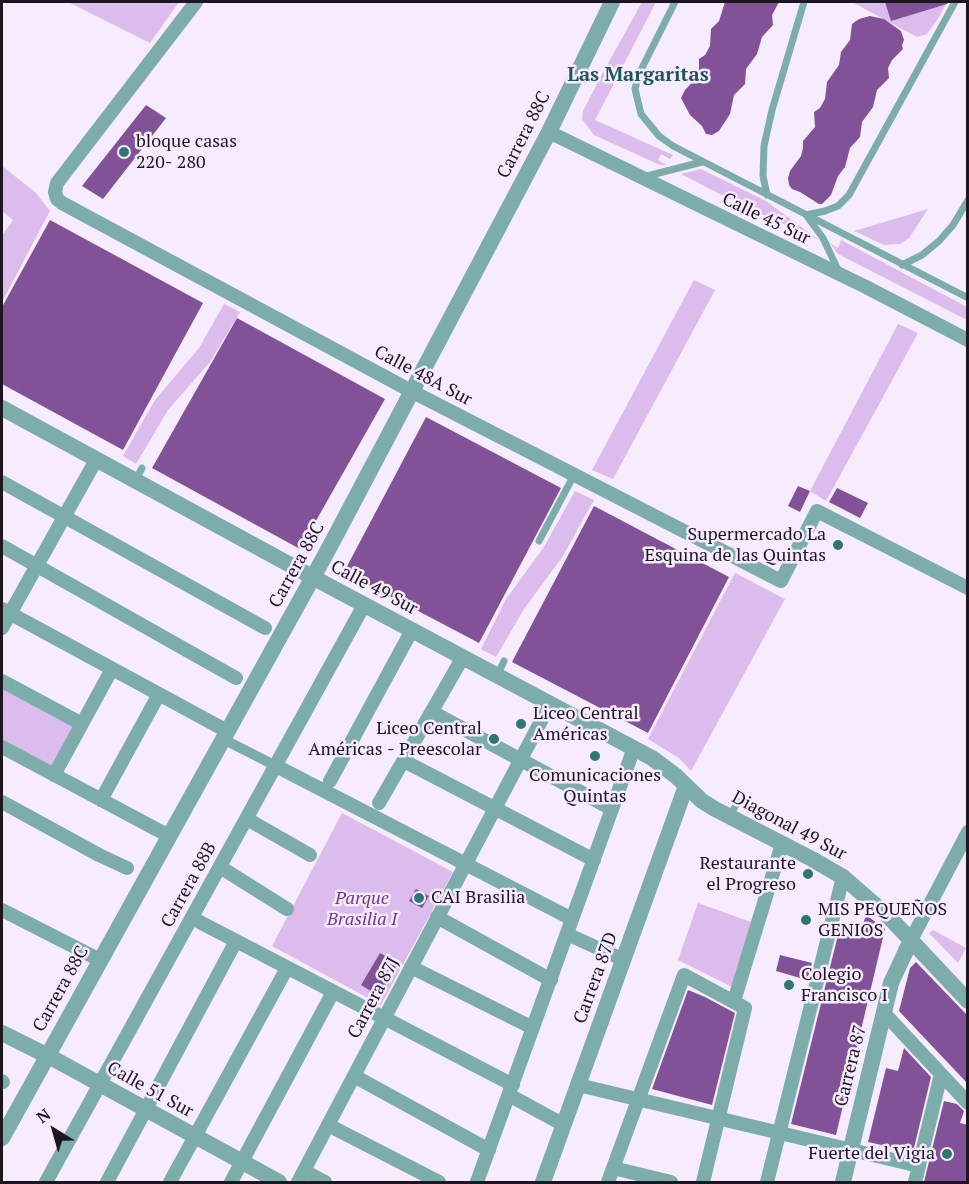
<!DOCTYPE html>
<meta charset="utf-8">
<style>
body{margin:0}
#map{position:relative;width:969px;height:1184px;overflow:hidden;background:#f7ebfe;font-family:"PT Serif",serif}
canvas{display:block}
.frame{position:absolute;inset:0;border:3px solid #1d1621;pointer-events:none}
.north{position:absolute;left:24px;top:1100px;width:60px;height:60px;-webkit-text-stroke:4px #f7ebfe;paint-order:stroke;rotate:323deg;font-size:16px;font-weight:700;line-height:24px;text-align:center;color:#1d1621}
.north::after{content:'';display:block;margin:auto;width:21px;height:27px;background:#1d1621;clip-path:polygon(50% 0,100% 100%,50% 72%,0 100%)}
</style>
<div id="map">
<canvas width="969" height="1184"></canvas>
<div class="frame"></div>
<div class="north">N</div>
</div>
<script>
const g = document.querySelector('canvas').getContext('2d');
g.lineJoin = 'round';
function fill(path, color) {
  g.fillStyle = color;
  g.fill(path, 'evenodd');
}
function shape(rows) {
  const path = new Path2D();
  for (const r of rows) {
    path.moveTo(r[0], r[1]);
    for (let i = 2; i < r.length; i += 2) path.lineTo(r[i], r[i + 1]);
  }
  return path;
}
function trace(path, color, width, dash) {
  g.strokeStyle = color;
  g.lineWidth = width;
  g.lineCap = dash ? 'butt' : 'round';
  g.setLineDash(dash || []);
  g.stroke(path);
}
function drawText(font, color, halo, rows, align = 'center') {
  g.font = font + ' "PT Serif",serif';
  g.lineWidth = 5;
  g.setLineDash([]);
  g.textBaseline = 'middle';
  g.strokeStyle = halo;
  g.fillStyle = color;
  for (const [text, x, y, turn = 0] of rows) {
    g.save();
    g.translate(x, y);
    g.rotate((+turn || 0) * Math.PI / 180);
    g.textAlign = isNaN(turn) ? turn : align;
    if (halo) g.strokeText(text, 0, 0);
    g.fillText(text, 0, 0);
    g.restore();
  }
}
fill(shape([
 [68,2,179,2,150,43],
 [642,2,656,2,595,120,673,155,670,159,661,154,658,160,667,165,660,165,594,135,582,119,583,111,600,78],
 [852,2,947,2,939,17,927,34,917,37],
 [2,166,35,192,50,211,2,302,2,236,13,220,2,211],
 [701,169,766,201,819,240,743,206,681,174],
 [928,209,909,238,900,244,884,245,854,231],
 [841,240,967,307,967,320,838,254,830,243,838,248],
 [694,280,715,290,613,479,592,470],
 [224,304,240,312,210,362,168,410,136,464,123,456,155,400,199,348],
 [898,324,918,333,826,501,810,491],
 [575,491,594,500,563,556,524,609,496,657,481,649,506,599,544,547],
 [735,573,785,599,691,771,679,758,648,739],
 [2,685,74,725,52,766,2,739],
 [342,813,453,872,381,1005,272,946],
 [698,903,751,922,732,987,678,960],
 [933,930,966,948,958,963,929,933]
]), '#dcbbed');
fill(shape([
 [725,2,779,2,772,15,773,25,762,37,757,54,746,69,745,84,734,95,730,114,719,131,712,135,706,134,702,126,690,115,681,98,685,90,699,75,699,59,705,55,710,46,711,29,719,21],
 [885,2,949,2,947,4,891,21],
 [870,16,884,19,901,31,904,40,902,45,903,49,892,60,888,68,889,78,877,90,873,107,862,122,860,137,850,148,845,167,838,176,831,195,822,204,819,204,800,192,792,189,789,185,788,178,790,171,801,156,803,148,803,141,815,127,814,112,820,108,825,99,827,82,839,65,841,52,850,40,852,24,859,19],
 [146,105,166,118,103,199,82,186],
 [50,220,203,303,123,450,2,384,2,307],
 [237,318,385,399,300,549,152,468],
 [426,417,561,488,479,643,344,572],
 [798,486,810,491,800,512,788,506],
 [837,488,868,503,860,518,829,502],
 [594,506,729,577,648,733,512,662],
 [416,889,429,896,422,908,409,901],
 [866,915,885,929,836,1135,791,1124,840,927,841,925,861,931],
 [380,953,398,963,379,996,361,985],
 [780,955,812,963,807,980,776,971],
 [916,962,968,1016,968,1084,899,1011,910,968],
 [688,990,705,997,735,1013,712,1105,652,1089],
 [904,1048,931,1077,913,1152,868,1142,886,1068,898,1071],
 [944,1101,957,1104,964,1111,960,1123,968,1125,968,1182,924,1182]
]), '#815298');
trace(shape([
 [675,2,639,74,635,89,641,114,659,136,673,146,968,298],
 [643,177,702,162],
 [767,195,763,176,764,146,772,110,804,2],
 [902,265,922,255,939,241,953,225,968,200],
 [839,272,823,238,806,215,825,211,838,206,849,195,955,2],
 [135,481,142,468],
 [539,541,574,475],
 [497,676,504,661],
 [730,815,738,802]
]), '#7cadaa', 7);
trace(shape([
 [223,739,276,766]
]), '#7cadaa', 10);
trace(shape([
 [196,2,57,183,55,192,57,199,62,203,413,392,781,581,817,511,968,588],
 [549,132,866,287,968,340],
 [2,482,265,628],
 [2,546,236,678],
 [2,609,227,731],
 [2,628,96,460],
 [2,681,82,724],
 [432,712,612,809],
 [2,747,169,836],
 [404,761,594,860],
 [276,766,572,919],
 [54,775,112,669],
 [330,781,412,630],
 [101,800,159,694],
 [2,802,99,855,127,868],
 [379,803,463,657],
 [247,819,310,855],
 [220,867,287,909],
 [2,910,100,960],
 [437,917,551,980],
 [192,918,513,1085],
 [567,934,624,960],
 [911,940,968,832],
 [411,967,533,1028],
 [734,1001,782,844],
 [884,1013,968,1103],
 [354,1076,489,1150],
 [2,1081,3,1082],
 [578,1085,919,1166],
 [509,1095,564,1125],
 [328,1125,439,1182],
 [613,1168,671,1182],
 [304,1171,325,1182],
 [46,1182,364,605],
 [107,1182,236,941],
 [170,1182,287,968],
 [231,1182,333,992],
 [298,1182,550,704],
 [477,1182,634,748],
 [608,1182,684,975,745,1008,703,1182],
 [767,1182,843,877],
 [915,1182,941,1074]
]), '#7cadaa', 14);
trace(shape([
 [2,408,329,586,652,758,676,776,702,801,715,809,812,859,843,877,889,917,968,1001],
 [2,1033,54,1059,279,1182],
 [2,1138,328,550,549,132,612,2],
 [543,1182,686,786],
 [843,1182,891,983,911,940]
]), '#7cadaa', 16);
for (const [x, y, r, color] of [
 [124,152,6,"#2d7673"],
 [838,545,6,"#2d7673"],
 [521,724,6,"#2d7673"],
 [494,739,6,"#2d7673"],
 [595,756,6,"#2d7673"],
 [808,874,6,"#2d7673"],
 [419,898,6,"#2d7673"],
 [806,920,6,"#2d7673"],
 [789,985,6,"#2d7673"],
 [947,1154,6,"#2d7673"]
]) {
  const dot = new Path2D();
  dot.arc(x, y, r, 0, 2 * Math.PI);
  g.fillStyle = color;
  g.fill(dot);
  trace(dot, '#f7ebfe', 2);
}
drawText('18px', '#1d1621', '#f7ebfe', [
 ["Carrera 88C",524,135,-63],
 ["Calle 45 Sur",766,219,26],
 ["Calle 48A Sur",423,376,28],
 ["Carrera 88C",297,565,-61],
 ["Calle 49 Sur",374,588,28],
 ["Diagonal 49 Sur",789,826,28],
 ["Carrera 88B",189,885,-61],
 ["Carrera 87D",596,978,-70],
 ["Carrera 88C",61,989,-61],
 ["Carrera 87J",374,998,-62],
 ["Carrera 87",851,1066,-76],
 ["Calle 51 Sur",150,1090,29]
]);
drawText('18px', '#1d1621', '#f7ebfe', [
 ["bloque casas",136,142],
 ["220- 280",136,163],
 ["Supermercado La",826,535,"right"],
 ["Esquina de las Quintas",826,556,"right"],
 ["Liceo Central",533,714],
 ["Américas",533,735],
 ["Liceo Central",482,729,"right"],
 ["Américas - Preescolar",482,750,"right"],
 ["Comunicaciones",595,776,"center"],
 ["Quintas",595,797,"center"],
 ["Restaurante",796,864,"right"],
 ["el Progreso",796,885,"right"],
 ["CAI Brasilia",431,898],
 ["MIS PEQUEÑOS",818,910],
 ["GENIOS",818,931],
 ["Colegio",801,975],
 ["Francisco I",801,996],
 ["Fuerte del Vigia",935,1154,"right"]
], 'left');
drawText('italic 18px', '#74378f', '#f7ebfe', [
 ["Parque",362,899],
 ["Brasilia I",362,920]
]);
drawText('bold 20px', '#1d5755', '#f7ebfe', [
 ["Las Margaritas",638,75]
]);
</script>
